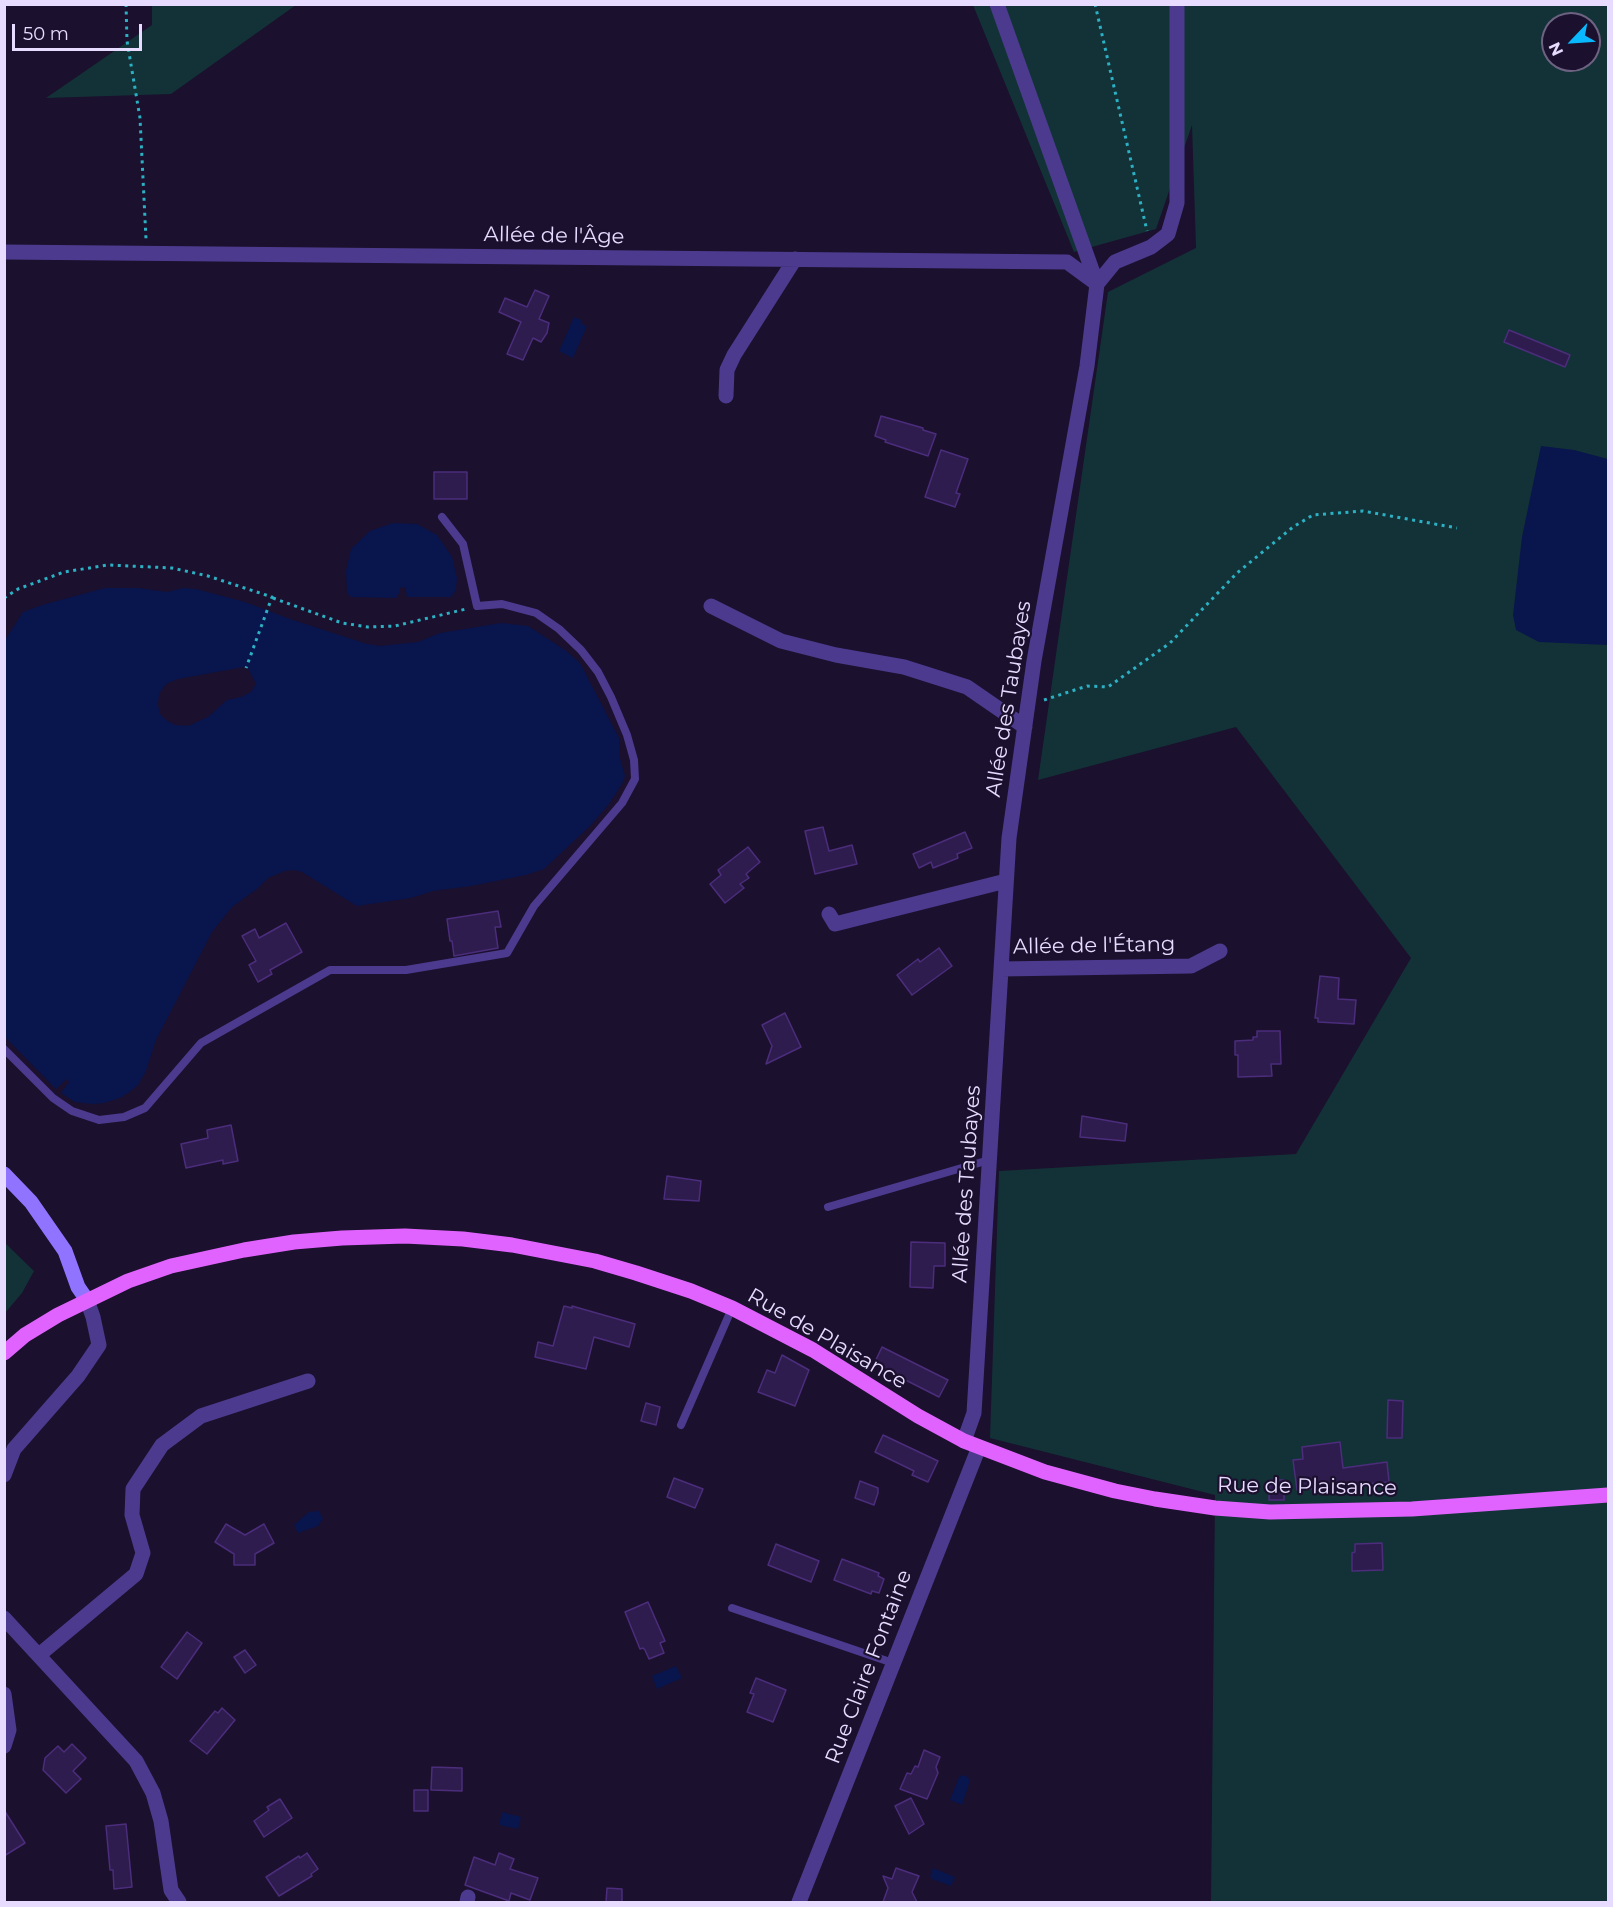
<!DOCTYPE html>
<meta charset="utf-8">
<style>
body{margin:0}
#map{position:relative;width:1613px;height:1907px;overflow:hidden;background:#1b102d;font-family:Montserrat,sans-serif}
canvas{display:block}
.frame{position:absolute;inset:0;border:6px solid #e7dcff;pointer-events:none}
.north{position:absolute;left:1541px;top:12px;width:60px;height:60px;box-sizing:border-box;background:#1b102d;border:2px solid #6d6281;border-radius:50%;rotate:245deg;font-size:16px;font-weight:700;line-height:24px;text-align:center;color:#e7dcff}
.north::after{content:'';display:block;margin:auto;width:21px;height:27px;background:#08b9ff;clip-path:polygon(50% 0,100% 100%,50% 72%,0 100%)}
.scale{position:absolute;left:12px;top:24px;width:130px;height:27px;box-sizing:border-box;border:3px solid #e7dcff;border-top:0;padding-left:8px;font-size:18px;line-height:21px;white-space:nowrap;color:#e7dcff;-webkit-text-stroke:4px #1b102d;paint-order:stroke}
</style>
<div id="map">
<canvas width="1613" height="1907"></canvas>
<div class="frame"></div>
<div class="north">N</div>
<div class="scale">50 m</div>
</div>
<script>
const g = document.querySelector('canvas').getContext('2d');
g.lineJoin = 'round';
function fill(path, color) {
  g.fillStyle = color;
  g.fill(path, 'evenodd');
}
function shape(rows) {
  const path = new Path2D();
  for (const r of rows) {
    path.moveTo(r[0], r[1]);
    for (let i = 2; i < r.length; i += 2) path.lineTo(r[i], r[i + 1]);
  }
  return path;
}
function trace(path, color, width, dash) {
  g.strokeStyle = color;
  g.lineWidth = width;
  g.lineCap = dash ? 'butt' : 'round';
  g.setLineDash(dash || []);
  g.stroke(path);
}
function drawText(font, color, halo, rows, align = 'center') {
  g.font = font + ' Montserrat,sans-serif';
  g.lineWidth = 4.5;
  g.setLineDash([]);
  g.textBaseline = 'middle';
  g.strokeStyle = halo;
  g.fillStyle = color;
  for (const [text, x, y, turn = 0] of rows) {
    g.save();
    g.translate(x, y);
    g.rotate((+turn || 0) * Math.PI / 180);
    g.textAlign = isNaN(turn) ? turn : align;
    if (halo) g.strokeText(text, 0, 0);
    g.fillText(text, 0, 0);
    g.restore();
  }
}
fill(shape([
 [152,5,152,4,296,5,171,94,46,98,152,25],
 [973,5,1608,5,1608,1902,1211,1902,1215,1495,990,1438,999,1171,1296,1154,1411,958,1236,727,1038,780,1108,292,1196,248,1192,125,1156,229,1074,252],
 [1553,24,1589,24,1589,60,1553,60],
 [5,1243,34,1271,22,1293,5,1313]
]), '#133237');
fill(shape([
 [574,317,581,320,582,324,587,326,573,358,559,351],
 [1541,446,1574,450,1608,459,1608,645,1539,642,1516,630,1513,615,1522,537],
 [393,523,417,524,437,535,452,557,457,578,456,590,451,597,407,597,405,587,400,588,400,592,396,598,351,597,347,593,346,571,351,549,370,531],
 [105,588,138,588,167,592,183,588,196,589,245,602,290,619,367,644,380,646,418,642,440,633,501,623,528,626,565,650,580,663,619,738,620,758,625,776,623,782,609,804,591,825,544,869,526,875,471,886,433,891,411,898,357,906,302,872,293,870,285,871,268,878,257,889,232,907,212,932,156,1040,146,1071,138,1085,131,1091,120,1098,104,1103,92,1104,75,1102,61,1093,69,1082,67,1079,56,1089,5,1037,5,640,23,612,42,605],
 [244,667,248,668,256,684,251,692,241,697,227,700,208,717,188,726,175,725,166,720,160,714,158,705,159,694,166,684,178,679],
 [319,1511,323,1519,318,1526,298,1533,294,1525,309,1512],
 [676,1666,682,1678,657,1689,652,1676],
 [963,1775,968,1777,970,1781,962,1805,950,1800,959,1777],
 [502,1812,521,1817,518,1829,499,1825],
 [933,1868,955,1877,951,1886,932,1879,930,1876]
]), '#09154d');
const building = shape([
 [535,290,549,296,539,319,549,323,547,333,541,342,533,338,523,360,507,354,521,322,499,312,505,298,527,307,535,290],
 [1509,330,1570,355,1565,367,1504,342,1509,330],
 [881,416,923,428,923,430,936,434,928,456,885,442,886,440,875,436,881,416],
 [941,450,968,459,956,493,960,494,955,507,925,497,941,450],
 [434,472,467,472,467,499,434,499,434,472],
 [823,827,829,851,852,845,857,864,815,874,805,831,823,827],
 [965,832,972,848,957,854,958,858,933,868,931,862,919,868,913,854,965,832],
 [748,847,760,862,746,874,749,878,740,884,744,888,725,903,710,884,721,875,718,870,748,847],
 [498,911,501,927,495,927,498,948,454,956,452,941,450,941,447,919,498,911],
 [286,923,302,952,270,970,272,974,258,982,249,965,256,961,242,936,255,929,259,938,286,923],
 [939,948,952,966,912,995,897,975,918,959,920,962,939,948],
 [1320,976,1339,978,1338,999,1356,1000,1354,1024,1318,1022,1318,1018,1315,1018,1320,976],
 [785,1013,801,1047,766,1064,772,1046,762,1025,785,1013],
 [1257,1031,1280,1031,1281,1064,1271,1064,1272,1076,1238,1077,1238,1055,1235,1055,1235,1041,1253,1040,1253,1037,1257,1037,1257,1031],
 [1082,1116,1127,1124,1125,1141,1080,1137,1082,1116],
 [231,1125,238,1161,223,1164,223,1160,186,1168,181,1144,208,1138,207,1130,231,1125],
 [667,1176,701,1181,699,1201,664,1199,667,1176],
 [911,1242,945,1243,945,1266,934,1266,933,1288,910,1287,911,1242],
 [564,1306,572,1308,572,1306,635,1324,629,1347,594,1337,586,1369,535,1357,538,1342,553,1346,564,1306],
 [882,1347,948,1380,939,1397,874,1364,882,1347],
 [782,1355,809,1370,795,1406,758,1392,767,1370,775,1373,782,1355],
 [1388,1400,1403,1401,1402,1438,1387,1438,1388,1400],
 [646,1403,660,1407,656,1425,641,1421,646,1403],
 [883,1435,938,1461,928,1482,912,1475,914,1471,875,1452,883,1435],
 [1340,1442,1343,1468,1387,1462,1389,1482,1297,1490,1293,1460,1303,1459,1302,1447,1340,1442],
 [674,1478,703,1489,695,1508,667,1497,674,1478],
 [1270,1480,1284,1480,1284,1500,1269,1500,1270,1480],
 [860,1481,878,1488,878,1493,874,1505,855,1498,860,1481],
 [226,1524,245,1535,264,1524,274,1543,255,1554,255,1565,234,1565,234,1554,215,1542,226,1524],
 [1382,1543,1383,1570,1352,1571,1352,1553,1355,1552,1355,1544,1382,1543],
 [776,1544,819,1561,811,1582,768,1565,776,1544],
 [842,1559,879,1573,878,1576,884,1579,879,1593,872,1591,871,1594,834,1580,842,1559],
 [648,1602,665,1641,660,1643,664,1653,649,1659,645,1650,643,1648,640,1649,625,1612,648,1602],
 [187,1632,202,1643,177,1679,161,1667,187,1632],
 [245,1650,256,1665,245,1673,234,1657,245,1650],
 [756,1678,786,1690,773,1722,747,1712,754,1694,750,1693,756,1678],
 [222,1708,235,1720,207,1754,190,1741,215,1711,218,1713,222,1708],
 [72,1744,86,1758,73,1771,81,1779,66,1793,43,1770,45,1758,58,1746,64,1752,72,1744],
 [924,1750,940,1757,936,1767,938,1773,927,1799,900,1789,907,1773,911,1774,915,1766,918,1767,924,1750],
 [432,1767,462,1768,462,1791,431,1790,432,1767],
 [414,1790,428,1790,428,1811,414,1811,414,1790],
 [911,1798,924,1824,909,1834,895,1806,911,1798],
 [280,1799,292,1818,264,1837,254,1821,269,1810,267,1807,280,1799],
 [4,1810,25,1843,4,1856,4,1810],
 [126,1824,132,1887,114,1889,113,1870,110,1870,106,1826,126,1824],
 [307,1853,318,1869,311,1874,312,1876,279,1896,266,1877,299,1856,300,1858,307,1853],
 [499,1853,514,1859,510,1869,538,1878,530,1900,511,1893,509,1901,465,1885,474,1857,495,1865,499,1853],
 [896,1868,919,1876,912,1892,917,1902,883,1902,888,1888,883,1876,892,1879,896,1868],
 [607,1888,622,1889,622,1902,606,1902,607,1888]
]);
fill(building, '#2f1c4f');
trace(building, '#4b2d7c', 1.5);
trace(shape([
 [126,4,127,41,140,118,146,239],
 [1095,4,1147,231],
 [4,598,18,589,64,572,108,565,172,568,208,576,272,597,246,668],
 [273,598,342,623,368,627,395,626,466,609],
 [1044,700,1087,686,1108,687,1170,643,1237,573,1293,527,1313,515,1363,511,1457,528]
]), '#2cb1c4', 3, [3, 4.5]);
trace(shape([
 [4,1049,53,1098,72,1111,99,1120,124,1117,145,1108,201,1043,330,970,406,970,507,953,534,906,622,803,635,779,634,760,627,735,611,697,598,672,581,650,559,629,536,613,502,604,477,606,463,544,442,517],
 [828,1207,989,1160],
 [681,1425,732,1308],
 [732,1608,893,1663]
]), '#4c3a8e', 8);
trace(shape([
 [997,4,1097,284],
 [4,252,1067,262,1097,284],
 [726,396,727,370,734,355,795,259],
 [711,606,781,641,836,655,904,667,967,687,1025,727],
 [829,914,835,924,1006,881],
 [1001,969,1191,966,1220,951],
 [964,1441,974,1413,1009,838,1034,661,1087,366,1097,284,1115,262,1151,247,1168,234,1177,203,1177,4],
 [4,1475,14,1449,78,1376,99,1345,93,1317,87,1300],
 [4,1618,136,1761,153,1793,161,1821,171,1890,179,1902],
 [39,1655,136,1574,143,1553,132,1515,133,1489,162,1445,201,1416,308,1381],
 [4,1694,9,1730,4,1746],
 [467,1902,468,1897],
 [799,1902,979,1447]
]), '#4c3a8e', 15);
trace(shape([
 [4,1174,31,1202,65,1251,78,1287,87,1300]
]), '#9073ff', 15);
trace(shape([
 [4,1353,25,1335,58,1315,128,1281,171,1266,244,1250,294,1242,342,1238,405,1236,463,1239,512,1245,595,1261,636,1273,691,1291,732,1308,813,1350,918,1416,964,1441,1045,1472,1115,1491,1155,1499,1215,1508,1270,1512,1412,1509,1608,1495]
]), '#e163ff', 15);
drawText('21px', '#e7dcff', '#1b102d', [
 ["Allée de l'Âge",554,236,1],
 ["Allée des Taubayes",1009,699,-81],
 ["Allée de l'Étang",1094,946,-1],
 ["Allée des Taubayes",967,1184,-86],
 ["Rue de Plaisance",827,1339,30],
 ["Rue de Plaisance",1307,1487,1],
 ["Rue Claire Fontaine",869,1667,-69]
]);
</script>
